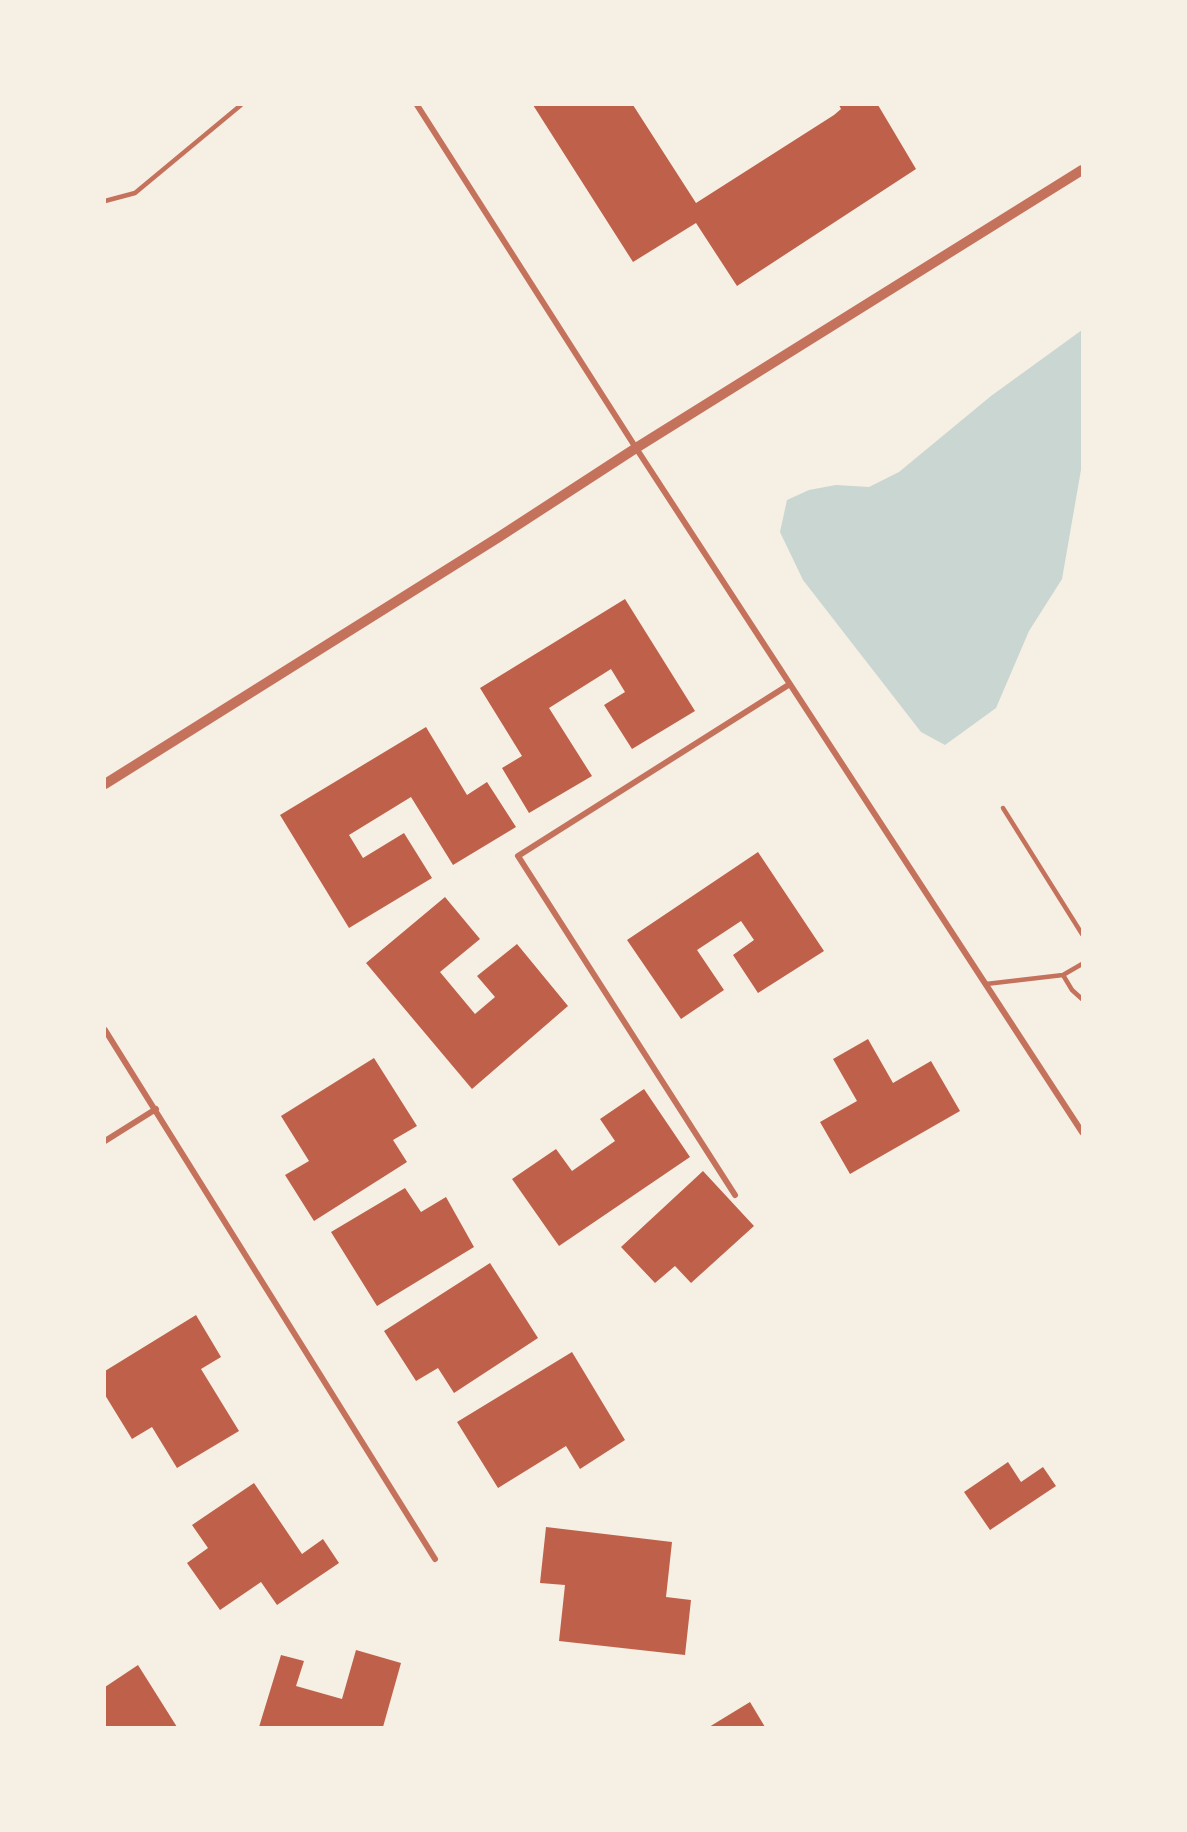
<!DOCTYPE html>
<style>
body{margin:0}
#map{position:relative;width:1187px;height:1832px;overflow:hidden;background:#f6efe4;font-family:Manrope,sans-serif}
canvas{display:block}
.frame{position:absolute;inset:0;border:106px solid #f6efe4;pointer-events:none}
</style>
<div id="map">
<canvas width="1187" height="1832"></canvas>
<div class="frame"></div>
</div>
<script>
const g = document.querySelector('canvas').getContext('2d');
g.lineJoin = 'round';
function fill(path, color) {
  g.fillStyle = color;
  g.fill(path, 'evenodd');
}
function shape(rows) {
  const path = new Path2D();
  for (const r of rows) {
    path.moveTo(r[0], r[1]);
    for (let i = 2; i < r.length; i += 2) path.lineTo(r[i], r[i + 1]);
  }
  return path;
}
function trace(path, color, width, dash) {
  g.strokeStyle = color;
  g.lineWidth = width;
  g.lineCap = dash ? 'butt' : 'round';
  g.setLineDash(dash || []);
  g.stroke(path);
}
fill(shape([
 [1082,330,1082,464,1062,579,1029,631,996,708,945,745,921,732,803,580,780,532,787,500,809,490,836,485,869,487,899,472,991,396]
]), '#c9d6d2');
fill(shape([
 [533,105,633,105,696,203,834,115,841,109,839,105,878,105,916,169,737,286,696,223,633,262],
 [625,599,695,711,632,749,604,705,625,692,611,669,549,708,592,776,529,813,502,768,522,756,480,688],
 [426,727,467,795,487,782,516,827,453,865,411,797,349,835,363,858,404,833,432,878,349,928,280,815],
 [758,852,824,951,758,993,733,955,754,940,741,921,697,950,724,990,681,1019,627,940],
 [445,897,480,939,440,972,475,1014,495,997,477,976,517,944,568,1006,472,1089,366,963],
 [868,1039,893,1083,931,1061,960,1111,850,1174,820,1122,857,1101,833,1059],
 [374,1058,417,1126,393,1140,407,1162,314,1221,285,1175,309,1161,281,1116],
 [644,1089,690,1157,559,1246,512,1179,556,1149,572,1171,615,1141,600,1119],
 [703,1171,754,1226,691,1283,675,1266,655,1283,621,1247],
 [405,1188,421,1212,446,1197,474,1247,377,1306,331,1232],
 [490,1263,538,1338,454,1393,438,1368,416,1381,384,1331],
 [196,1315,221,1357,201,1369,239,1431,177,1468,152,1427,132,1439,105,1395,105,1371],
 [572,1352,625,1440,580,1469,566,1446,498,1488,457,1422],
 [1008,1462,1021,1482,1043,1467,1056,1486,990,1530,964,1492],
 [254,1483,302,1554,323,1539,339,1563,277,1605,261,1582,220,1610,187,1563,208,1548,192,1525],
 [546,1527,672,1542,666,1597,691,1600,685,1655,559,1641,565,1585,540,1583],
 [356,1650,401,1663,383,1727,259,1727,281,1655,304,1661,296,1686,342,1699],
 [138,1665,177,1727,105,1727,105,1687],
 [750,1702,765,1727,709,1727]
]), '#bf614a');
trace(shape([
 [105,201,135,193,241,105],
 [1003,808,1082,934],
 [1082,964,1063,975,1072,990,1082,999],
 [986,984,1063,975]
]), '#c5725c', 4.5);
trace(shape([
 [417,105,636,448,1082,1132],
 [105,1030,435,1559],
 [105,1141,156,1109],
 [735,1195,518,856,790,684]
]), '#c5725c', 6);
trace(shape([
 [105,784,499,537,636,448,1082,170]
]), '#c5725c', 10);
</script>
